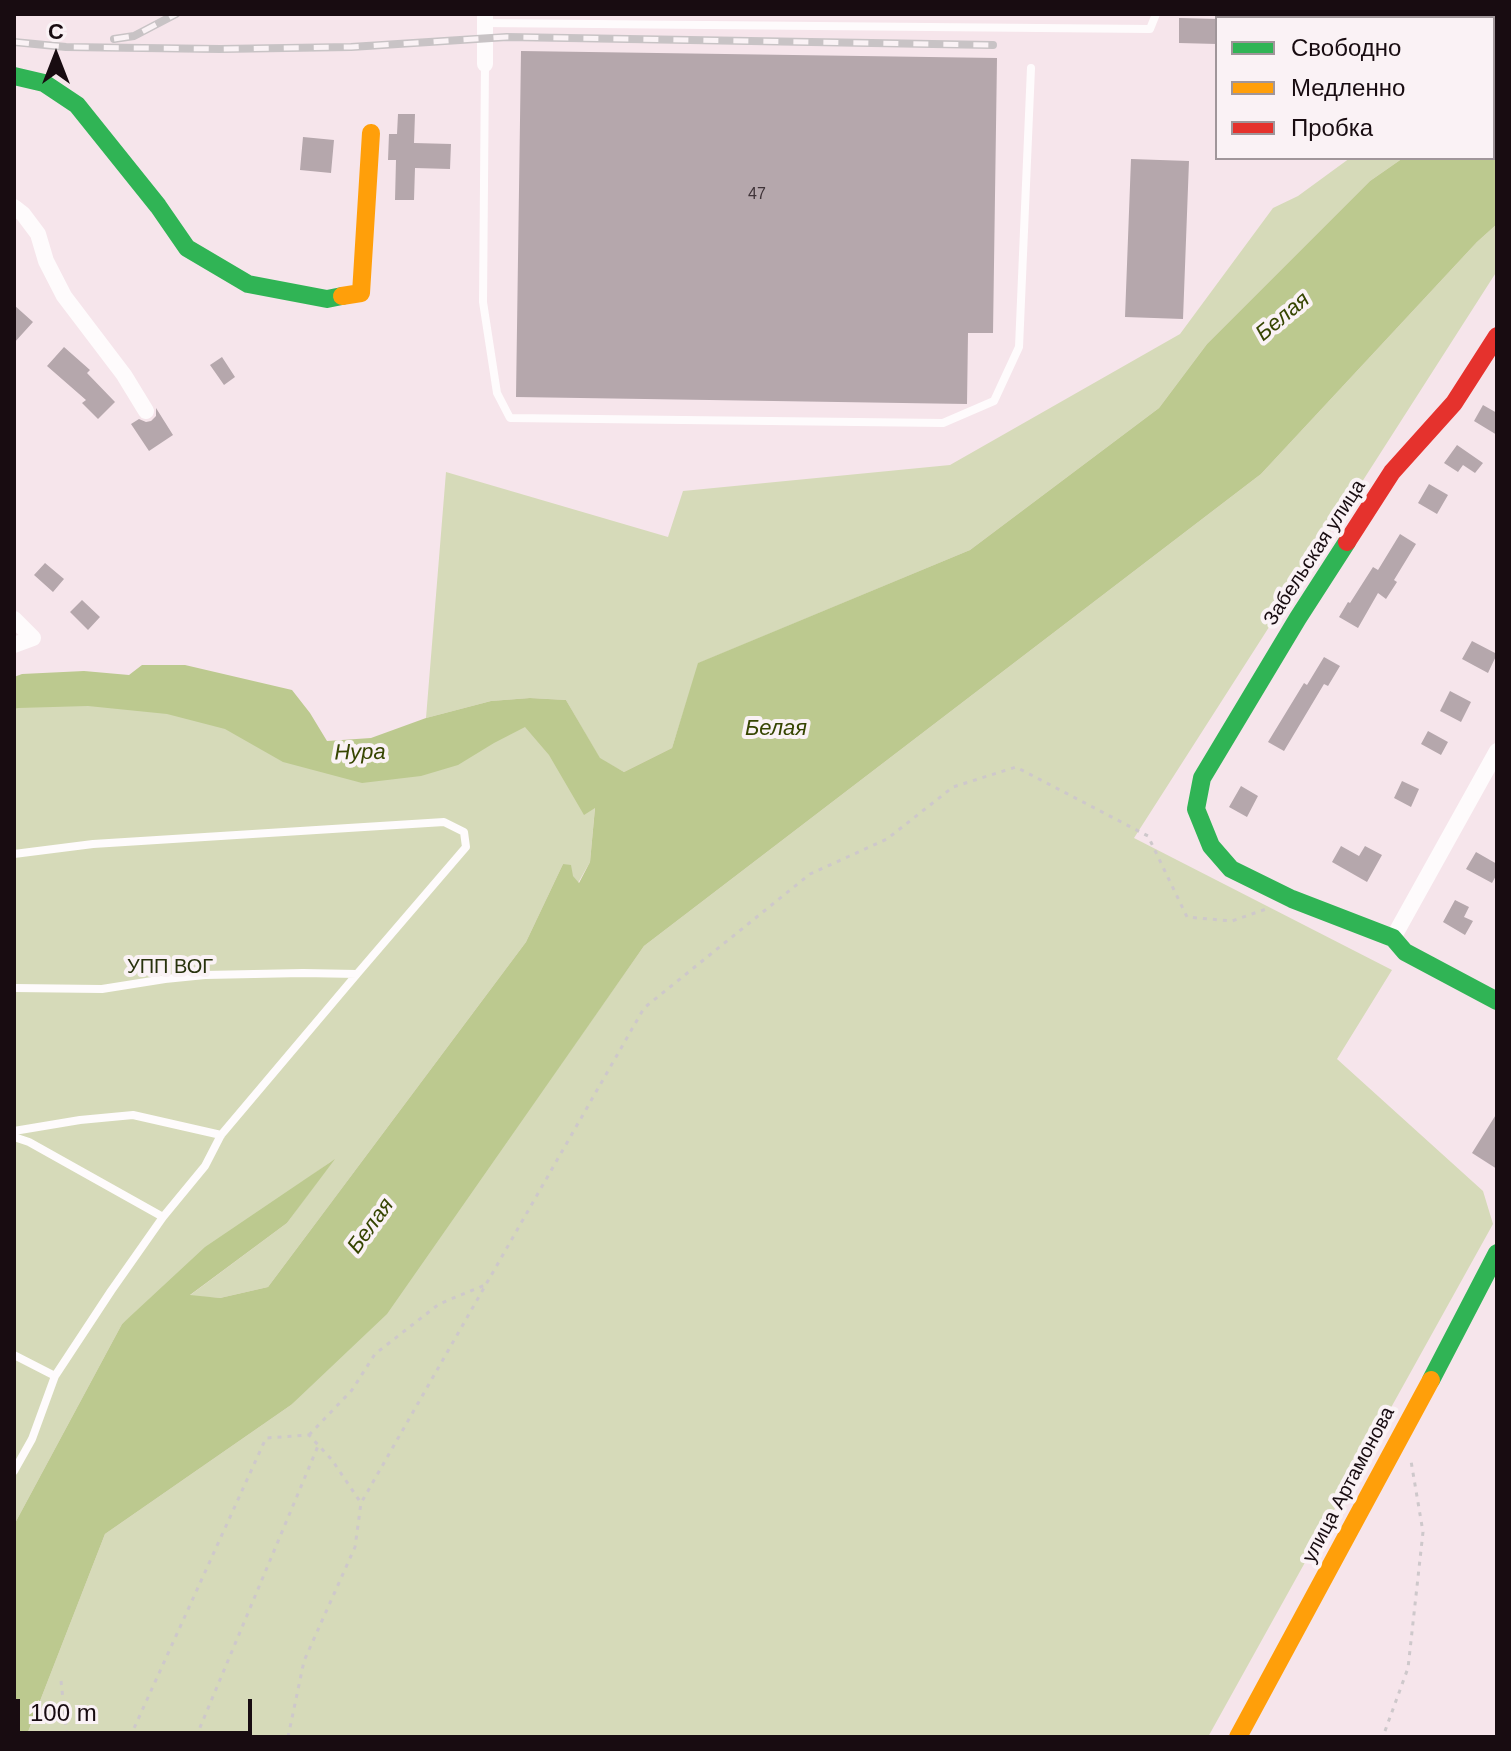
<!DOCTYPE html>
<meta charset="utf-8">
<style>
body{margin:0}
#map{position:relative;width:1511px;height:1751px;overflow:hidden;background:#f6e5eb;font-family:Arial,sans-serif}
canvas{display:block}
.frame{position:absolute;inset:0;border:16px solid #180c11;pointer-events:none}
.legend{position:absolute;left:1215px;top:16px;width:280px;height:144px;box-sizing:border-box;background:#faf2f5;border:2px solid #a0969a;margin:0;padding:10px 14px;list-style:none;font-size:24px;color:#180c11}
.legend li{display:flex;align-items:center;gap:16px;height:40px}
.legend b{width:40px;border:2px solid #a0969a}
.north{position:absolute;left:16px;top:16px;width:80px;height:80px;-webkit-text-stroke:6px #faf2f5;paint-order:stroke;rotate:0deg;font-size:22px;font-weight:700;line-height:32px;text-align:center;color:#180c11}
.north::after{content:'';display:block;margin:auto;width:28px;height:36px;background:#180c11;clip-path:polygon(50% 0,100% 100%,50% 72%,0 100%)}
.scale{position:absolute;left:16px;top:1699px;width:236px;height:36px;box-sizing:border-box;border:4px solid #180c11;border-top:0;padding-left:10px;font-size:24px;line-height:28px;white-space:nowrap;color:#180c11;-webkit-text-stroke:6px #faf2f5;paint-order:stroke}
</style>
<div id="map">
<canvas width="1511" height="1751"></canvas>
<div class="frame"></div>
<ul class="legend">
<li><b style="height:10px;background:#30b455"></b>Свободно</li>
<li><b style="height:10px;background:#ff9f0a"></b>Медленно</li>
<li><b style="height:10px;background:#e5322d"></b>Пробка</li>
</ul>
<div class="north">С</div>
<div class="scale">100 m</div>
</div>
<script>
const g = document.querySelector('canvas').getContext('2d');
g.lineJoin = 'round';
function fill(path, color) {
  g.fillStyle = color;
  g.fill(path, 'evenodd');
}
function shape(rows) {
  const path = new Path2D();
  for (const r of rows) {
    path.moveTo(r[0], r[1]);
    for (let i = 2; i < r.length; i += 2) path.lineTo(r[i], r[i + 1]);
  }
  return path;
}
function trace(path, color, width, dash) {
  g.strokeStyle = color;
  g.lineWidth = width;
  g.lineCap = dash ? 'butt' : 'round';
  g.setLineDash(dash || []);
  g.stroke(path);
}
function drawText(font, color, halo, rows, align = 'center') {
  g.font = font + ' Arial,sans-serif';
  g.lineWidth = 8;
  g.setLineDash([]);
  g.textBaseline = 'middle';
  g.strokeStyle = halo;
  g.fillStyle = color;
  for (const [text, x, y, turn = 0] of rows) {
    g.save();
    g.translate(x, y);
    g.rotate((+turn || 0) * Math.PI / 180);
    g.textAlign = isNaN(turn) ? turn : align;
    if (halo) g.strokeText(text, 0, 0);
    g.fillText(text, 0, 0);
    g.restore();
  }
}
fill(shape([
 [1350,158,1403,158,1370,181,1207,344,1159,408,970,550,699,663,672,748,624,772,600,759,566,700,530,698,491,701,426,718,446,472,668,537,683,491,950,465,1180,334,1273,208,1298,196],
 [1497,224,1497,271,1134,838,1392,970,1337,1059,1483,1191,1493,1224,1208,1737,26,1737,105,1534,291,1405,460,1207,644,946,1261,474,1477,242],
 [34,701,193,701,310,767,524,720,595,807,590,862,578,883,563,864,526,942,268,1287,220,1298,189,1296,287,1223,332,1161,277,1200,122,1324,14,1525,14,709]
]), '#d6dab9');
fill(shape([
 [1497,91,1497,224,1477,242,1261,474,644,946,387,1314,291,1405,105,1534,26,1737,14,1737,14,1525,122,1324,205,1247,335,1159,287,1223,190,1295,220,1298,268,1287,526,942,563,864,571,865,573,876,579,883,590,862,595,808,584,815,549,755,525,727,494,743,458,765,421,776,362,783,283,762,225,729,167,714,88,706,18,708,14,709,14,677,22,674,84,671,129,675,142,665,185,665,292,690,310,713,327,741,371,738,426,718,491,701,530,698,566,700,600,758,624,772,672,748,698,663,970,550,1159,408,1207,344,1370,181,1403,158,1493,158,1493,94]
]), '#bcc98f');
fill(shape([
 [1179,18,1217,19,1217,44,1179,43],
 [521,51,997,58,993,333,968,333,967,404,516,397],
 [398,114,415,114,414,143,451,144,450,169,415,168,414,200,395,200,396,160,388,160,389,134,397,134],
 [303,137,334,140,331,173,300,170],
 [1131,159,1189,161,1183,319,1125,317],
 [14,305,33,322,14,343],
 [64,347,90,370,87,373,115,402,98,419,82,403,86,400,47,366],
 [222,357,235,377,224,385,210,365],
 [1483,405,1497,413,1497,435,1474,421],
 [156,408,173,435,149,451,131,424,139,419,146,422,151,421,156,416],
 [1457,445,1483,463,1475,473,1463,465,1458,472,1444,463],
 [1429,484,1448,495,1437,514,1418,503],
 [1400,534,1416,544,1394,580,1397,582,1386,599,1378,593,1358,628,1339,617,1348,602,1350,603,1373,567,1378,570],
 [45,563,64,579,53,592,34,575],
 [82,600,100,617,88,630,70,612],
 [1472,641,1497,654,1488,673,1462,659],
 [1324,657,1340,666,1328,686,1324,684,1284,751,1268,742,1304,683,1307,685],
 [1450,691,1471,702,1461,722,1440,711],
 [1428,731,1448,742,1441,755,1421,744],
 [1402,781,1419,789,1411,807,1394,798],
 [1241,786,1258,796,1247,817,1229,807],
 [1341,846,1359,856,1365,846,1382,855,1367,882,1332,862],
 [1476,852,1497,864,1497,874,1492,883,1466,869],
 [1455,900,1469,907,1464,917,1473,921,1465,935,1443,922],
 [1497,1113,1497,1169,1472,1153]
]), '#b5a7ac');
trace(shape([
 [309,1435,352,1390,375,1354,439,1304,485,1285],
 [61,1681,67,1737],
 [1385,1731,1408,1668,1423,1532,1411,1461],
 [130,1737,266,1438,309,1435,332,1460,361,1503],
 [196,1737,318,1446],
 [288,1737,304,1661,355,1547,361,1503,644,1008,810,874,887,839,953,787,1016,767,1148,836,1187,917,1232,921,1269,908]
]), '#cec8cb', 3, [4, 6]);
trace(shape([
 [485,23,1150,29,1156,14],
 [485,64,483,302,497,393,510,418,943,423,994,401,1019,347,1031,68],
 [14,854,93,844,444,822,464,832,466,847,357,974,303,973,205,975,165,979,102,989,14,988],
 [14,1131,80,1120,133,1115,221,1135],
 [14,1137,29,1142,163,1217,205,1166,221,1135,357,974],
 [14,1355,55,1376,111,1291,163,1217],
 [14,1471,32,1439,55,1376]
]), '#fefbfc', 8);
trace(shape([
 [485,64,485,14],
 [14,207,23,214,38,234,46,261,64,296,124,375,146,411],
 [14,619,33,638,14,645],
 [1393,938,1497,751]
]), '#fefbfc', 16);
trace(shape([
 [14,76,44,83,77,105,158,206,187,248,248,284,327,299,342,296],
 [1347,542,1298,618,1202,778,1196,809,1211,846,1231,869,1292,899,1393,938,1405,952,1497,1001],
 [1431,1380,1497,1253]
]), '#30b455', 18);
trace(shape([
 [342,296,361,293,371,133],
 [1238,1737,1431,1380]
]), '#ff9f0a', 18);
trace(shape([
 [1347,542,1392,472,1454,403,1497,336]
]), '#e5322d', 18);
const rail = shape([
 [114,39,134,36,176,14],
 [14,42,66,47,220,49,351,47,507,37,993,45]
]);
trace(rail, '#c8c3c5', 8);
trace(rail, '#faf2f5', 5, [15]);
drawText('16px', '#3f3338', null, [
 ["47",757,195]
]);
drawText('20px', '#180c11', '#faf2f5', [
 ["Забельская улица",1315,553,-57],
 ["улица Артамонова",1349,1485,-62]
]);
drawText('20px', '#28320d', '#faf2f5', [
 ["УПП ВОГ",170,967]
]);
drawText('italic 22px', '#364501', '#faf2f5', [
 ["Белая",1283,317,-40],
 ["Белая",776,729],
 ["Нура",360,753,-1],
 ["Белая",371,1226,-54]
]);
</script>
